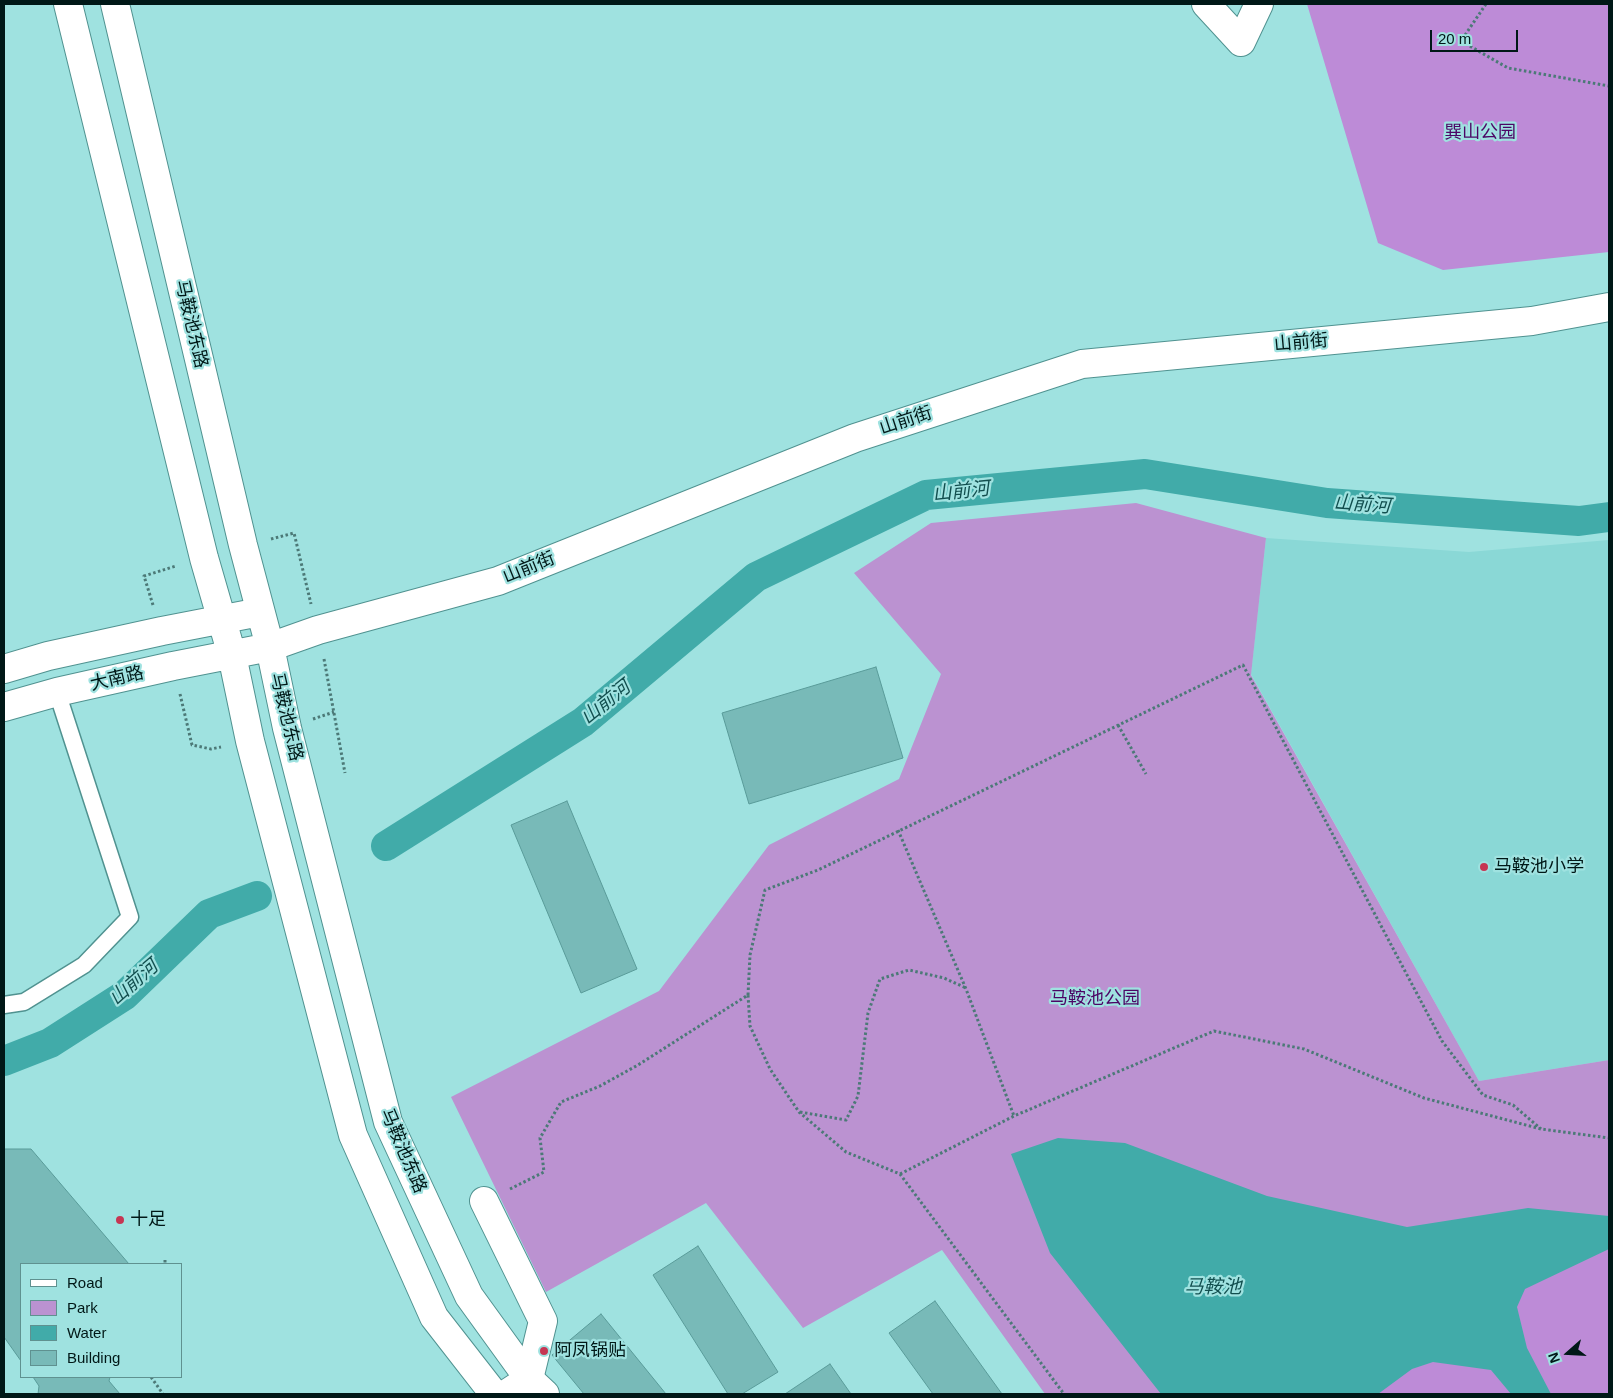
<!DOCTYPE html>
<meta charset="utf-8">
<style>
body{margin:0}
#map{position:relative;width:1613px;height:1398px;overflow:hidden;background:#9fe2e0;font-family:Helvetica,sans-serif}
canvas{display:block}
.frame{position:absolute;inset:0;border:5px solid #001817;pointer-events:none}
.legend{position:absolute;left:20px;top:1263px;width:162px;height:115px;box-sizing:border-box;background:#9fe2e0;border:1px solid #5f9190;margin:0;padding:6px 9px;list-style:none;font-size:15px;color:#001817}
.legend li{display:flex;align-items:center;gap:10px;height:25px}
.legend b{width:25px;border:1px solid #5f9190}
.north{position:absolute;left:1543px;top:1328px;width:50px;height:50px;-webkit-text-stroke:4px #9fe2e0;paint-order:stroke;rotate:251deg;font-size:14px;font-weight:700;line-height:20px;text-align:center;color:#001817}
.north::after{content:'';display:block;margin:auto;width:18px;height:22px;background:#001817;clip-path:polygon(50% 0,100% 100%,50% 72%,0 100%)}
.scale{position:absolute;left:1430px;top:30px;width:88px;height:22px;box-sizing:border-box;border:2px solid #001817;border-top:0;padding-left:6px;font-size:15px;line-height:18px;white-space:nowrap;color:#001817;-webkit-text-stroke:4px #9fe2e0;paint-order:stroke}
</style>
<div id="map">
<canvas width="1613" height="1398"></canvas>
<div class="frame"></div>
<ul class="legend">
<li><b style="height:6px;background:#fff"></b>Road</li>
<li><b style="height:14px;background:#bb92d1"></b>Park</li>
<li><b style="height:14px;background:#41aba9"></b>Water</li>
<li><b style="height:14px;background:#78bab8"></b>Building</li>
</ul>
<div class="north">N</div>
<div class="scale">20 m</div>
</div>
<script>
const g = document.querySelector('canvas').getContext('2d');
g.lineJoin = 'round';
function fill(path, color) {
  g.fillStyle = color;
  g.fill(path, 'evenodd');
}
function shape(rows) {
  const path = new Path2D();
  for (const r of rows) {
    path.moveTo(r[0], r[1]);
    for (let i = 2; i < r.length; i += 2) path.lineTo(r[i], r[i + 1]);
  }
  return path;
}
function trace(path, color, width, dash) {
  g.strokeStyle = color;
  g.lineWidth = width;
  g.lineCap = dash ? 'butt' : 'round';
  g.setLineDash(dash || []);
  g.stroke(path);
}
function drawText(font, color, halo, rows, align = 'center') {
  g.font = font + ' Helvetica,"Noto Sans SC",sans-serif';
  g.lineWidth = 4.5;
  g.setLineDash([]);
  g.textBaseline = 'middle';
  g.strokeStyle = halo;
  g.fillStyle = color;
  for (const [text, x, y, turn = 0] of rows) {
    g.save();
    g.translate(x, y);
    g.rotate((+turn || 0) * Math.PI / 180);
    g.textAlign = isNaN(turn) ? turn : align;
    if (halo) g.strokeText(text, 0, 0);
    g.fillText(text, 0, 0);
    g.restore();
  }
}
fill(shape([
 [1266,538,1469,552,1609,540,1609,1060,1479,1081,1251,674]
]), '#8ad8d6');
fill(shape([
 [1136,503,1266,538,1251,675,1479,1081,1609,1060,1609,1394,1045,1394,942,1250,803,1328,706,1203,546,1292,451,1097,659,991,769,845,899,779,941,674,854,573,931,523]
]), '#bb92d1');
fill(shape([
 [1307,4,1609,4,1609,252,1443,270,1378,243],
 [1609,1249,1609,1394,1551,1394,1527,1348,1517,1307,1525,1289],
 [1433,1362,1491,1370,1511,1394,1378,1394,1412,1369]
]), '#bd8bd7');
fill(shape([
 [1058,1138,1125,1143,1267,1196,1407,1227,1528,1208,1609,1216,1609,1249,1525,1289,1517,1307,1527,1348,1551,1394,1511,1394,1491,1370,1433,1362,1412,1369,1378,1394,1161,1394,1050,1253,1011,1154]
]), '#41aba9');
trace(shape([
 [386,846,583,722,756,577,926,495,1145,474,1327,503,1579,521,1609,517],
 [4,1061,50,1043,125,995,209,914,257,896]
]), '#41aba9', 30);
const building = shape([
 [876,667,903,758,749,804,722,713,876,667],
 [567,801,637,969,581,993,511,825,567,801],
 [4,1149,31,1149,129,1264,21,1264,21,1377,110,1377,109,1381,120,1394,4,1394,4,1149],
 [698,1246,778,1372,742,1394,728,1394,653,1275,698,1246],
 [935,1301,1002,1394,933,1394,889,1333,935,1301],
 [601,1314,666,1394,584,1394,552,1355,601,1314],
 [4,1337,21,1361,21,1377,33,1377,39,1386,38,1394,4,1394,4,1337],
 [830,1364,851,1394,785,1394,830,1364]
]);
fill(building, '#78bab8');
trace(building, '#599b99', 1);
const lane = shape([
 [4,1005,24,1002,84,965,130,917,57,692]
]);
const street = shape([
 [1206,4,1241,42,1259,4],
 [484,1201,543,1321,529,1379,506,1394]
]);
const secondary = shape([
 [68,4,204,558,232,655,250,741,353,1135,434,1317,494,1394],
 [115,4,243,545,270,647,287,728,388,1122,469,1296,529,1379,545,1394],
 [4,669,48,656,162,631,260,612],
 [4,707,57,692,173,666,270,647,318,630,498,581,855,438,1082,364,1532,321,1609,307]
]);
trace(lane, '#509290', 19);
trace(street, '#509290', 30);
trace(secondary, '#509290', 30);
trace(shape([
 [1486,4,1461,41,1508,68,1609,86],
 [271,539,294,533,311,604],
 [153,605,144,576,176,566],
 [324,659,345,773],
 [180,694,192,745,211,749,221,747],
 [313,719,334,712],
 [1118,725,1146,774],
 [898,830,966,989,1014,1116],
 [748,995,750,955,765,890,818,870,1243,665,1442,1041,1483,1095,1513,1105,1541,1129],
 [800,1112,846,1120,858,1096,868,1013,880,979,909,970,944,978,966,988],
 [900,1174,1014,1116,1214,1031,1304,1049,1424,1098,1541,1129,1609,1138],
 [510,1189,544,1172,540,1138,561,1102,600,1086,638,1065,748,995,750,1026,770,1069,799,1112,846,1152,900,1174,1064,1394],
 [165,1260,165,1264],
 [151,1377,163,1394]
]), '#4c7977', 3, [2.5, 2.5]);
trace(lane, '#fff', 16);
trace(street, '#fff', 28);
trace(secondary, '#fff', 28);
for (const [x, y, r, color] of [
 [1484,867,5,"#c63653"],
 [120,1220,5,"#c63653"],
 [544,1351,5,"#c63653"]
]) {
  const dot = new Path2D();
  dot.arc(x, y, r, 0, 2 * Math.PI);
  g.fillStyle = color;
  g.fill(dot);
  trace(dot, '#9fe2e0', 2);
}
drawText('18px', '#4c0665', '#9fe2e0', [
 ["巽山公园",1480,133],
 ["马鞍池公园",1095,999]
]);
drawText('18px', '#001817', '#9fe2e0', [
 ["马鞍池东路",191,324,77],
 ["山前街",1301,343,-5],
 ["山前街",906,421,-18],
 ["山前街",529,568,-22],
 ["大南路",117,679,-13],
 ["马鞍池东路",286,717,77],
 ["马鞍池东路",403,1151,67]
]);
drawText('18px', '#001817', '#9fe2e0', [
 ["马鞍池小学",1494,867],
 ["十足",130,1220],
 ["阿凤锅贴",554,1351]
], 'left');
drawText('italic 19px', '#124f4f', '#9fe2e0', [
 ["山前河",961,492,-6],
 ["山前河",1362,505,4],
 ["山前河",606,703,-39],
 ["山前河",134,983,-41],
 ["马鞍池",1213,1288]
]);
</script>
